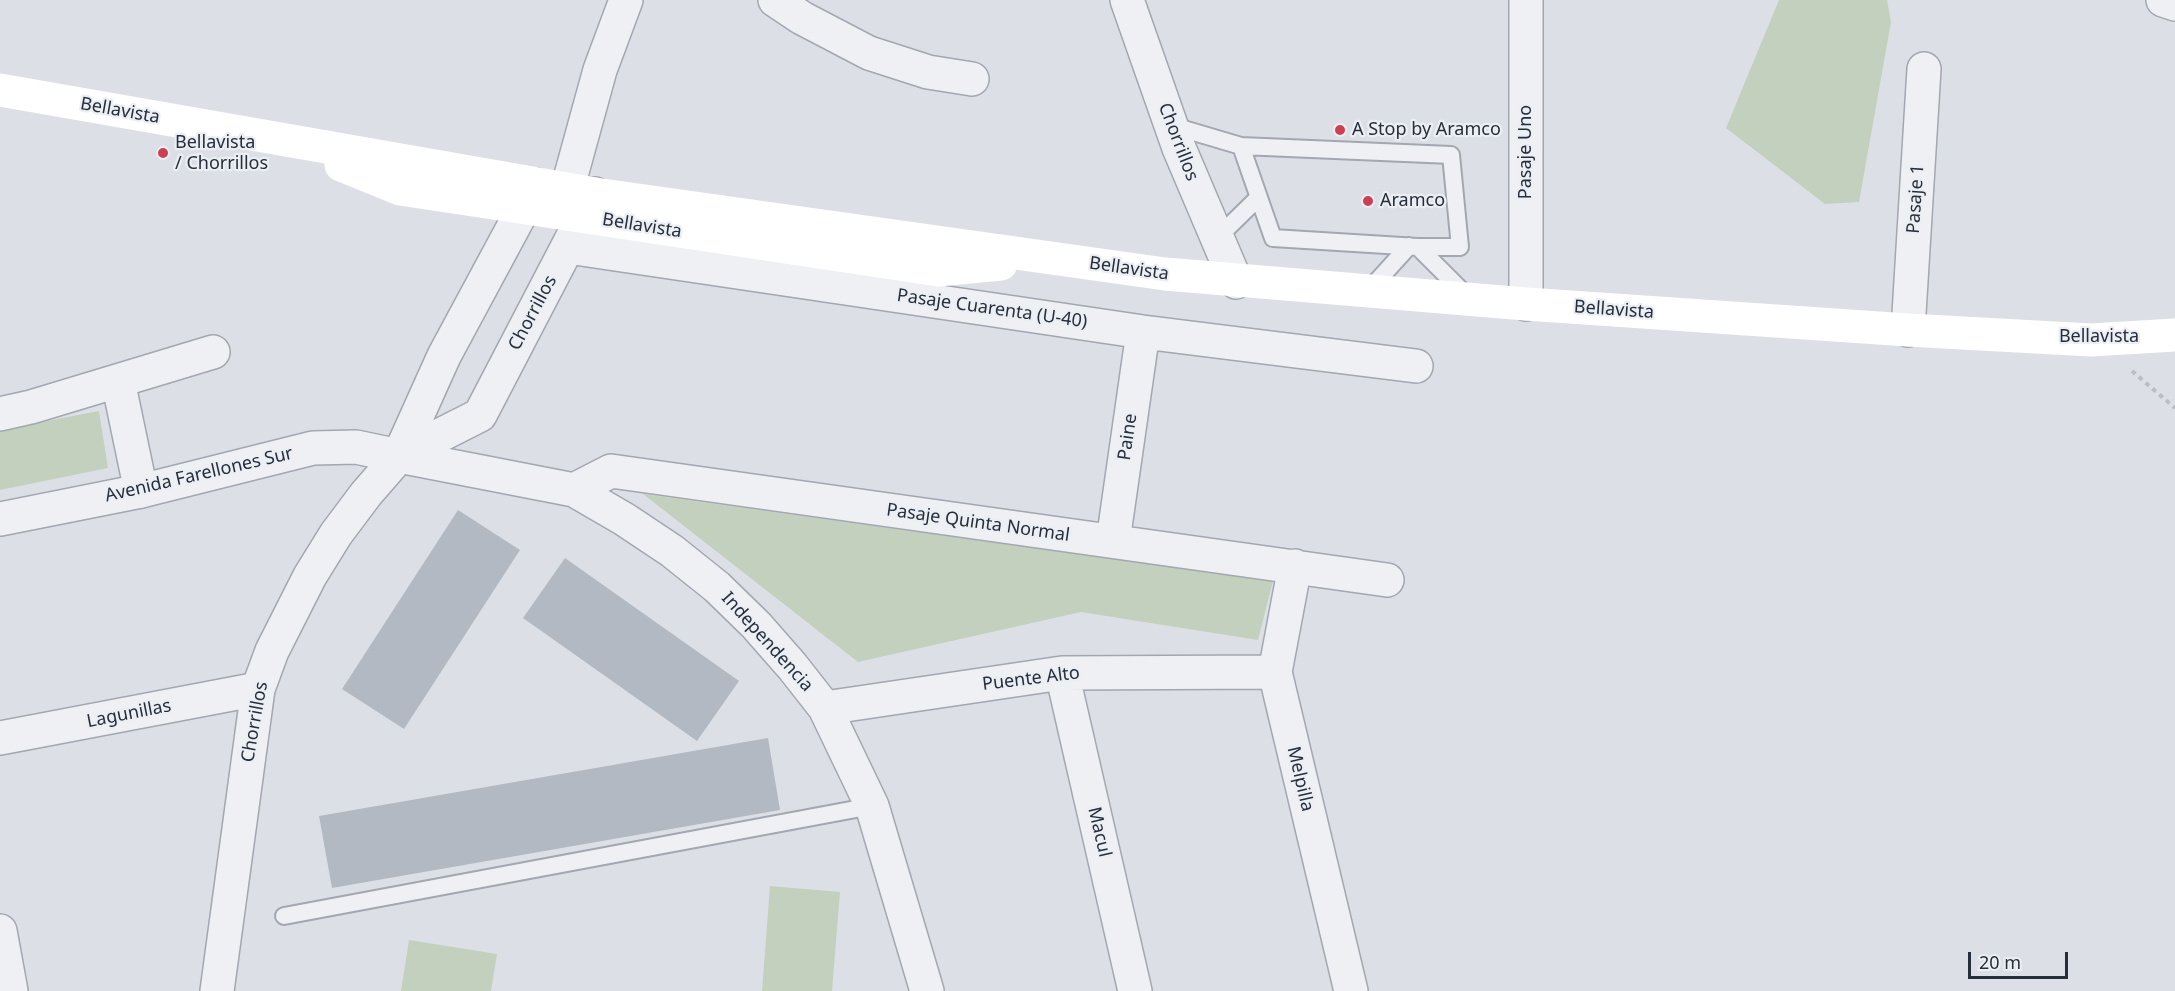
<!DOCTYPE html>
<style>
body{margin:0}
#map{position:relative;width:2175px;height:991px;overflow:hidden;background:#dce0e6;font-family:"Noto Sans",sans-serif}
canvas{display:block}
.scale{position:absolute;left:1968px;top:952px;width:100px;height:27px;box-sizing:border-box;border:3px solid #262e3c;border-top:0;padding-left:8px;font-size:18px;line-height:21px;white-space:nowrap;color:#262e3c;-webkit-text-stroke:4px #ebeff4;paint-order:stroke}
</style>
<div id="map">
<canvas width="2175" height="991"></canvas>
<div class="scale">20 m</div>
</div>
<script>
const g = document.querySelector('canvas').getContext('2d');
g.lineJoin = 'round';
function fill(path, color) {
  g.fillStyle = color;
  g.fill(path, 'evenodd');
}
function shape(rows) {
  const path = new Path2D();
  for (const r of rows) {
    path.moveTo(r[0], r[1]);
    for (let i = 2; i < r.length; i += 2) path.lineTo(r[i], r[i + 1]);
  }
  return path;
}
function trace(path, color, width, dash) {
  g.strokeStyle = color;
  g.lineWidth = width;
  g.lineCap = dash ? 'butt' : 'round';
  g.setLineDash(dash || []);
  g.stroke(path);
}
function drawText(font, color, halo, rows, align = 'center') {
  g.font = font + ' "Noto Sans",sans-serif';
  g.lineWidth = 4.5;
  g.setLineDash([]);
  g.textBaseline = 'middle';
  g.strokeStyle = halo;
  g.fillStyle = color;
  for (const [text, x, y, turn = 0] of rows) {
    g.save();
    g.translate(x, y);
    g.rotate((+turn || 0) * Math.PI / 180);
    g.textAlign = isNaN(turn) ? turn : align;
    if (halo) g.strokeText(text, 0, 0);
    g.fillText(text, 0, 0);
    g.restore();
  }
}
fill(shape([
 [1779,0,1887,0,1891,22,1859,202,1825,204,1726,128],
 [99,411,108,468,0,490,0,430],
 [643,494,1273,581,1258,640,1081,612,858,662],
 [770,886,840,892,832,991,762,991],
 [409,940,497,954,491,991,401,991]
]), '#c2d0bd');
fill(shape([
 [458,510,520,550,404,729,342,689],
 [565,558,739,681,697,741,523,618],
 [768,738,780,810,332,888,319,816]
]), '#b3b9c3');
const service = shape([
 [1170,125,1241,146],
 [1241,146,1451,155,1460,247,1418,247,1273,238,1241,146],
 [1217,238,1258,198],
 [1418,247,1468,297],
 [1368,291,1409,246],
 [284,916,872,806]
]);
const minor = shape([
 [775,0,802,18,869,53,928,72,972,79],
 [1526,0,1526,304],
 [2163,0,2175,4],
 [567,190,600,70,626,0],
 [568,247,1143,332,1416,366],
 [1908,330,1924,69],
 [118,381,141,491],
 [0,414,31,407,213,352],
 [399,456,574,490,624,519,672,551,717,587,756,625,792,666,825,708,872,806,927,991],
 [574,490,611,471,1387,580],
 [1113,541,1143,332],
 [1295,566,1275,672,1351,991],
 [1062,673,1135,991],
 [825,708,1062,673,1275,672],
 [0,738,258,689],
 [0,931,11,991]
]);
const tertiary = shape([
 [1127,0,1179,148,1236,282],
 [399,456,480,415,595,194],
 [0,519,141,491,313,448,356,447,399,456],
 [217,991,258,689,272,651,310,576,336,534,366,494,399,456,444,356,536,185]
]);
trace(service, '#a2a7b0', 20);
trace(minor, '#a2a7b0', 36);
trace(tertiary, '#a2a7b0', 36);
trace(shape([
 [2132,371,2175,408]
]), '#babec4', 4, [4.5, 4.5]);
trace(service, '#eef0f4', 16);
trace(minor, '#eef0f4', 33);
trace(tertiary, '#eef0f4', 33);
trace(shape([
 [0,90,595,194,1165,274,1526,304,1908,330,2091,340,2175,335],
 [341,165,400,189,938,270,1001,264]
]), '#fff', 33);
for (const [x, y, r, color] of [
 [1340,130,6,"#cc4054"],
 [163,153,6,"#cc4054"],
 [1368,201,6,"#cc4054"]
]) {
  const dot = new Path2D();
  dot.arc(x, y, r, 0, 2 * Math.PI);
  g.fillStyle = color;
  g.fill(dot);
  trace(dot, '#ebeff4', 2);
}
drawText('18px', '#262e3c', '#ebeff4', [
 ["Bellavista",120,111,10],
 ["Chorrillos",1178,142,69],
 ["Pasaje Uno",1526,152,-90],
 ["Pasaje 1",1916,199,-86],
 ["Bellavista",642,226,9],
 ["Bellavista",1129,269,8],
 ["Pasaje Cuarenta (U-40)",992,309,8],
 ["Bellavista",1614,310,4],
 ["Chorrillos",533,313,-62],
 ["Bellavista",2099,337],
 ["Paine",1128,437,-82],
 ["Avenida Farellones Sur",199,475,-13],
 ["Pasaje Quinta Normal",978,523,8],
 ["Independencia",767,642,48],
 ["Puente Alto",1031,679,-7],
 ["Lagunillas",129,714,-11],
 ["Chorrillos",255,722,-80],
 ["Melpilla",1300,779,77],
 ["Macul",1099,832,77]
]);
drawText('18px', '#262e3c', '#ebeff4', [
 ["A Stop by Aramco",1352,130],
 ["Bellavista",175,143],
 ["/ Chorrillos",175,164],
 ["Aramco",1380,201]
], 'left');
</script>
